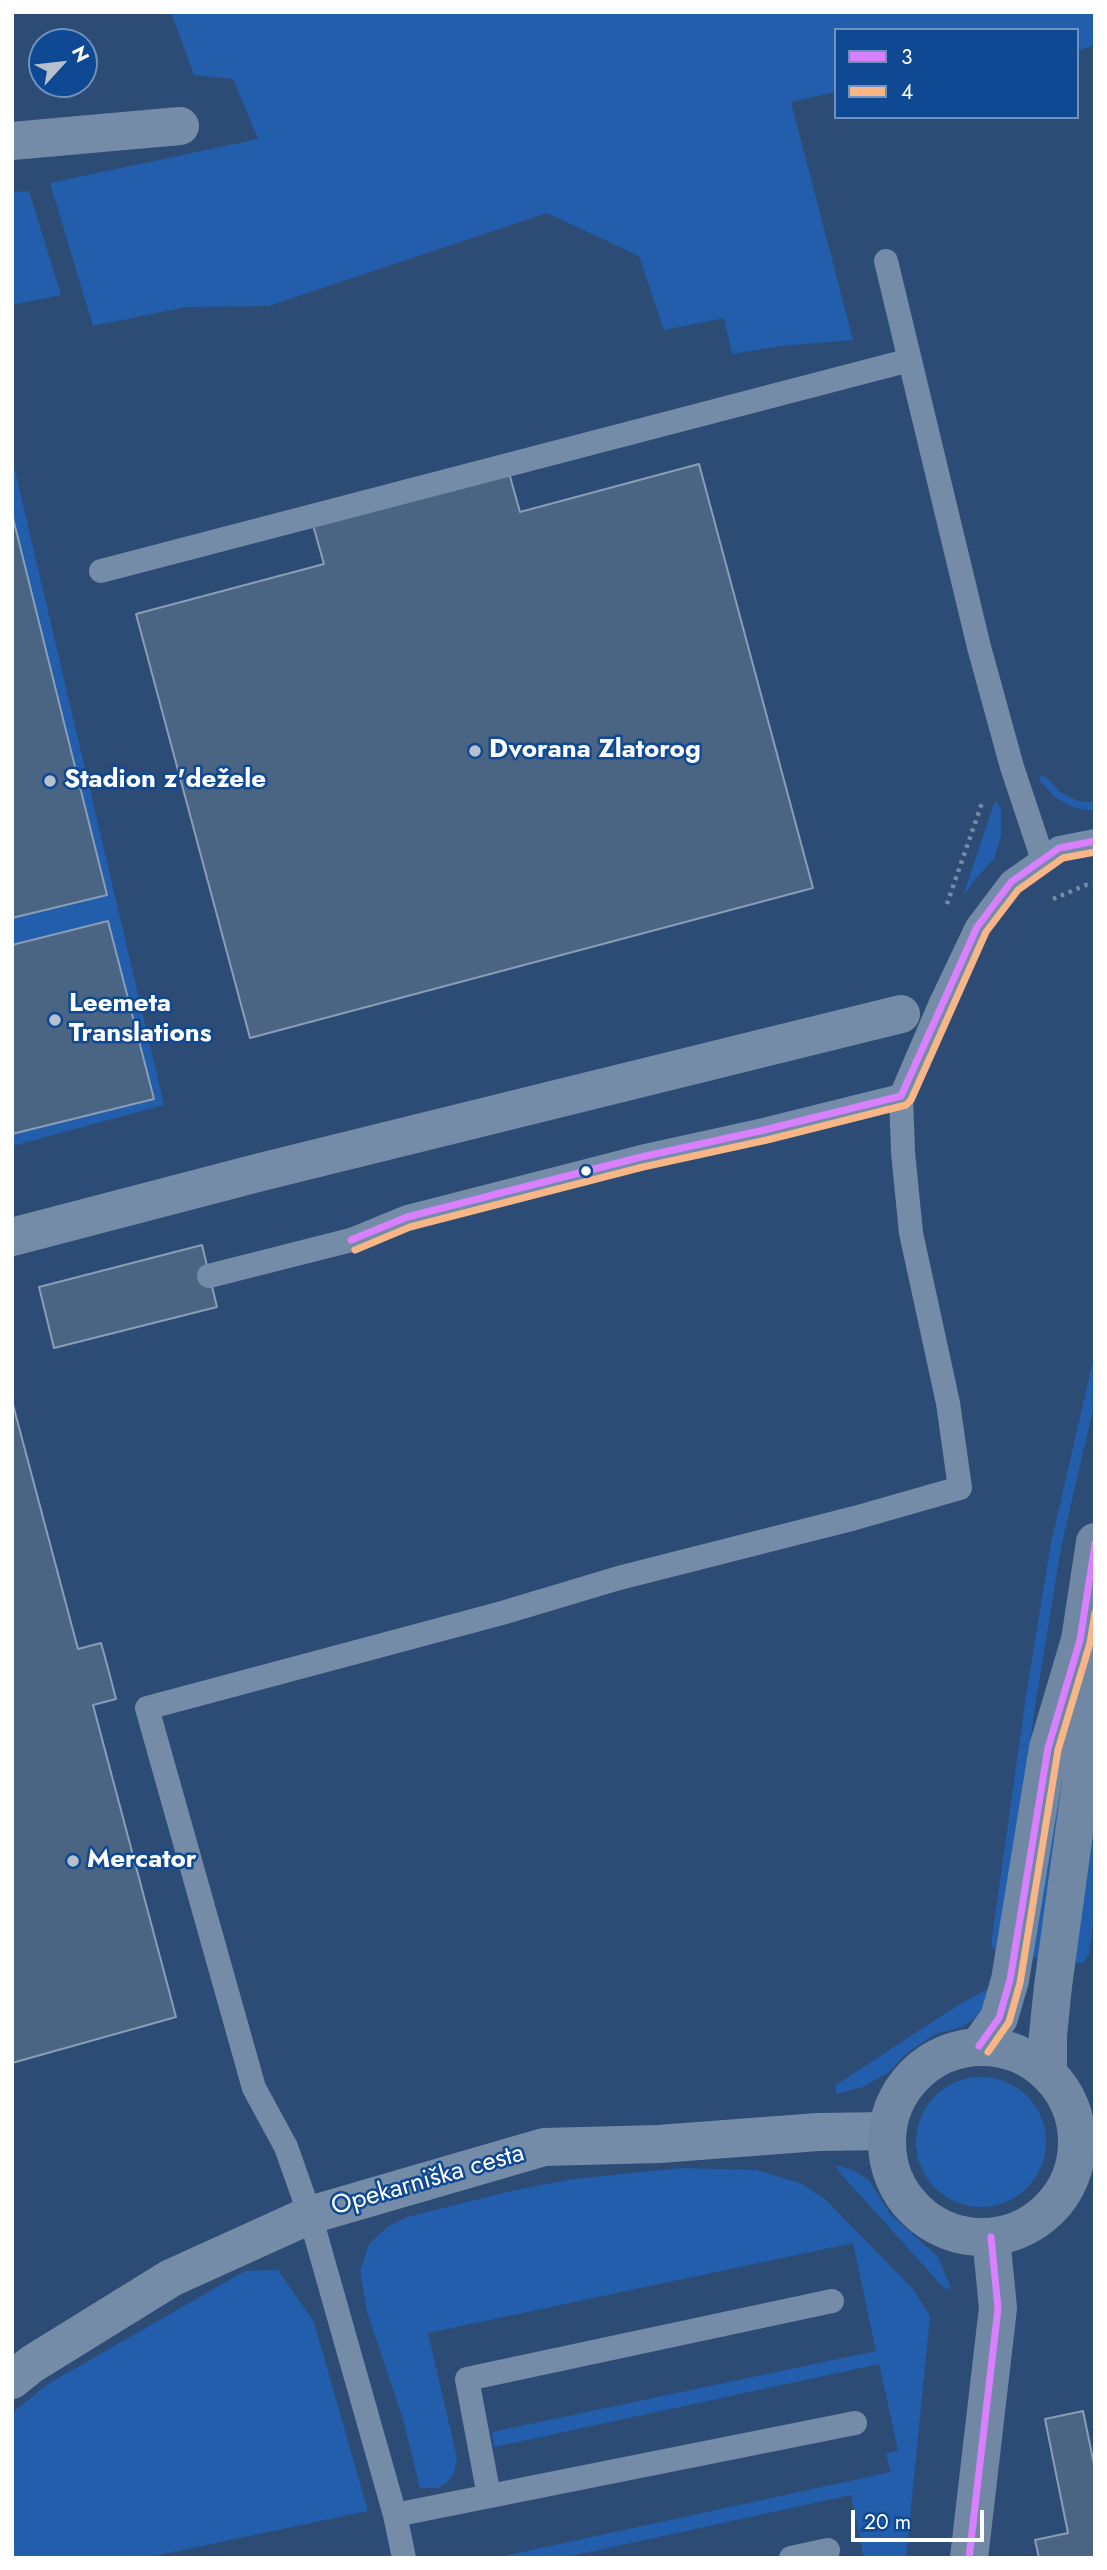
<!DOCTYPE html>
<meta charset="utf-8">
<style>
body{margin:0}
#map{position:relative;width:1107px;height:2570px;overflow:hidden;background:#2d4c75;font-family:Jost,sans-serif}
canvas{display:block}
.frame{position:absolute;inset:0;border:14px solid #fff;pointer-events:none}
.legend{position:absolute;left:834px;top:28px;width:245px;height:91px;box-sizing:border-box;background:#0f4893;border:2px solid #6f91be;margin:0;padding:9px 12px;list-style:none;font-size:21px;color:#fff}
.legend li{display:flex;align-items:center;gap:14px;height:35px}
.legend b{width:35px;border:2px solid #6f91be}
.north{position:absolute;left:28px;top:28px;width:70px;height:70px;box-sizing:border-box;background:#0f4893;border:2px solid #6f91be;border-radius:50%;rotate:63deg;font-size:19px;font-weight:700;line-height:28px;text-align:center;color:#fff}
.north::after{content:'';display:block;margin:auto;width:24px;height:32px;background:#b6c0cf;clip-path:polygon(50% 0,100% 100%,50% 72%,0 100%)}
.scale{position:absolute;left:851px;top:2510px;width:133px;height:32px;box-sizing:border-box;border:4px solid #fff;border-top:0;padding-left:9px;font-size:21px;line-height:24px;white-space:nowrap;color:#fff;-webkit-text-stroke:5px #0f4893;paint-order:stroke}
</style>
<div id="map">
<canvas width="1107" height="2570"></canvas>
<div class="frame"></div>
<ul class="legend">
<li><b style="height:9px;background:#d880ff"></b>3</li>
<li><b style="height:9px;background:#f8b686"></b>4</li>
</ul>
<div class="north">N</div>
<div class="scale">20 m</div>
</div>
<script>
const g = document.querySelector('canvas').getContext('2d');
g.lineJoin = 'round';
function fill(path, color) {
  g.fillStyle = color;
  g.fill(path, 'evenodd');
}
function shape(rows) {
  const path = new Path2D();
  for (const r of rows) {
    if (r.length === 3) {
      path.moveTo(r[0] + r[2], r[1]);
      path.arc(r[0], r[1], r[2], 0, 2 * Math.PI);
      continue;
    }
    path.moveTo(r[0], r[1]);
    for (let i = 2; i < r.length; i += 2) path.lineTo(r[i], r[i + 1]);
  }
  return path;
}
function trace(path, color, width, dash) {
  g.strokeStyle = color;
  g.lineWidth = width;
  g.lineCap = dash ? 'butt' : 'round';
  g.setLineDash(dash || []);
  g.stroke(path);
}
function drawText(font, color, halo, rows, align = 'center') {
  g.font = font + ' Jost,sans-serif';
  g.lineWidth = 5;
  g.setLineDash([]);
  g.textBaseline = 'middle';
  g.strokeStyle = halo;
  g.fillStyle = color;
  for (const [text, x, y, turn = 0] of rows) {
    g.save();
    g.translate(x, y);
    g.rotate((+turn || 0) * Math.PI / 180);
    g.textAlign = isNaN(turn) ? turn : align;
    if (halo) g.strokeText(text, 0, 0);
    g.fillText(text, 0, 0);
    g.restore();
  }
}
fill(shape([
 [171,12,1095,12,1095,45,1077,51,1077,30,836,30,836,92,791,102,853,340,780,346,732,354,724,318,664,330,639,256,547,213,269,306,186,307,93,326,50,183,258,139,233,79,194,75],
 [29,191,61,295,12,305,12,192],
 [12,458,164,1105,12,1146],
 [1039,775,1047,778,1061,793,1078,801,1095,802,1095,811,1075,808,1056,798,1041,782],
 [995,801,1001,808,1001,835,994,859,975,879,963,896],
 [1095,1352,1095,1401,1061,1547,1034,1713,1004,1951,997,1954,991,1945,1026,1696,1050,1548],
 [1062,1780,1041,1959,1029,1957],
 [1095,1799,1095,1909,1089,1954,1083,1963,1076,1963,1074,1952],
 [986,1990,993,1995,982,2013,962,2027,935,2034,907,2053,889,2072,863,2087,836,2094,836,2085,958,2005],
 [981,2142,65],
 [835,2165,853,2170,869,2180,890,2214,938,2257,951,2288,945,2289,840,2173],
 [683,2168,756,2170,800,2183,825,2199,913,2289,930,2316,906,2558,864,2558,851,2495,562,2558,495,2558,891,2472,886,2454,898,2450,879,2364,494,2447,492,2432,876,2351,853,2243,428,2333,457,2458,454,2473,447,2483,437,2488,420,2488,403,2419,367,2312,360,2271,369,2244,387,2227,407,2217,511,2191,573,2179],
 [278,2270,314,2322,368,2511,145,2558,12,2558,12,2413,48,2384,245,2271]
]), '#225eab');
const building = shape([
 [699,464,813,888,250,1038,136,614,324,564,313,525,509,473,520,512,699,464],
 [12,514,107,895,12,918,12,514],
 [108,921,154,1099,12,1134,12,945,108,921],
 [202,1245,217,1307,54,1348,39,1287,202,1245],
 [12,1401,78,1649,101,1643,109,1672,116,1699,93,1705,176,2017,12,2063,12,1401],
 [1083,2411,1095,2469,1095,2558,1039,2558,1035,2540,1068,2533,1045,2419,1083,2411]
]);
fill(building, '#4a6484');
trace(building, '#8a9db6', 2);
trace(shape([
 [1053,899,1086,885,1095,885],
 [947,904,983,800]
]), '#758ca8', 4.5, [3.5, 5]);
trace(shape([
 [886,261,979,647,1012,767,1043,860],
 [101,571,910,360],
 [209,1276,351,1240,407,1217,641,1157,764,1130,901,1096],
 [489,2496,467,2379,832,2301],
 [395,2515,855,2423],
 [404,2558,395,2515,310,2215,286,2147,254,2088,147,1708,502,1613,619,1578,855,1518,960,1488,948,1403,911,1233,903,1152,901,1096,940,1005,977,927,1011,882,1059,848,1095,841],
 [791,2558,828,2550]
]), '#758ca8', 24);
trace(shape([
 [12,141,180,126],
 [12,1237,261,1172,901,1014],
 [1078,2140,1095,2139],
 [12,2380,32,2364,171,2278,310,2215,544,2147,659,2144,818,2132,887,2131]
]), '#758ca8', 38);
trace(shape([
 [979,2046,999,2018,1010,1980,1048,1748,1080,1640,1095,1542],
 [982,2142,95],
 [1048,2072,1048,2035,1053,1986,1085,1753,1082,1670],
 [969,2558,998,2308,991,2237]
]), '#7188a4', 38);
trace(shape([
 [351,1240,407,1217,641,1157,764,1130,901,1096,977,927,1011,882,1059,848,1095,841],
 [979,2046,999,2018,1010,1980,1048,1748,1080,1640,1095,1544],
 [969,2558,998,2308,991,2237]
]), '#d880ff', 7);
trace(shape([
 [355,1250,410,1227,643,1167,767,1140,906,1105,911,1100,986,932,1018,890,1063,858,1095,852],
 [988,2052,1009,2022,1020,1983,1058,1750,1090,1643,1095,1613]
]), '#f8b686', 7);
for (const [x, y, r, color] of [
 [475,751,7,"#b6c0cf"],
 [50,781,7,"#b6c0cf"],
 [55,1020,7,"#b6c0cf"],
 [586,1171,6,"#fff"],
 [73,1861,7,"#b6c0cf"]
]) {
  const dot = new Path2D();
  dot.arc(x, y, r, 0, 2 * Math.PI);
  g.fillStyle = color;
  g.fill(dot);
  trace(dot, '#0f4893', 2.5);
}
drawText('bold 26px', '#fff', '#0f4893', [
 ["Dvorana Zlatorog",489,751],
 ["Stadion z'dežele",64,781],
 ["Leemeta",69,1005],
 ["Translations",69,1035],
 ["Mercator",87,1861]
], 'left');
drawText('26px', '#fff', '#0f4893', [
 ["Opekarniška cesta",428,2181,-16]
]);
</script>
